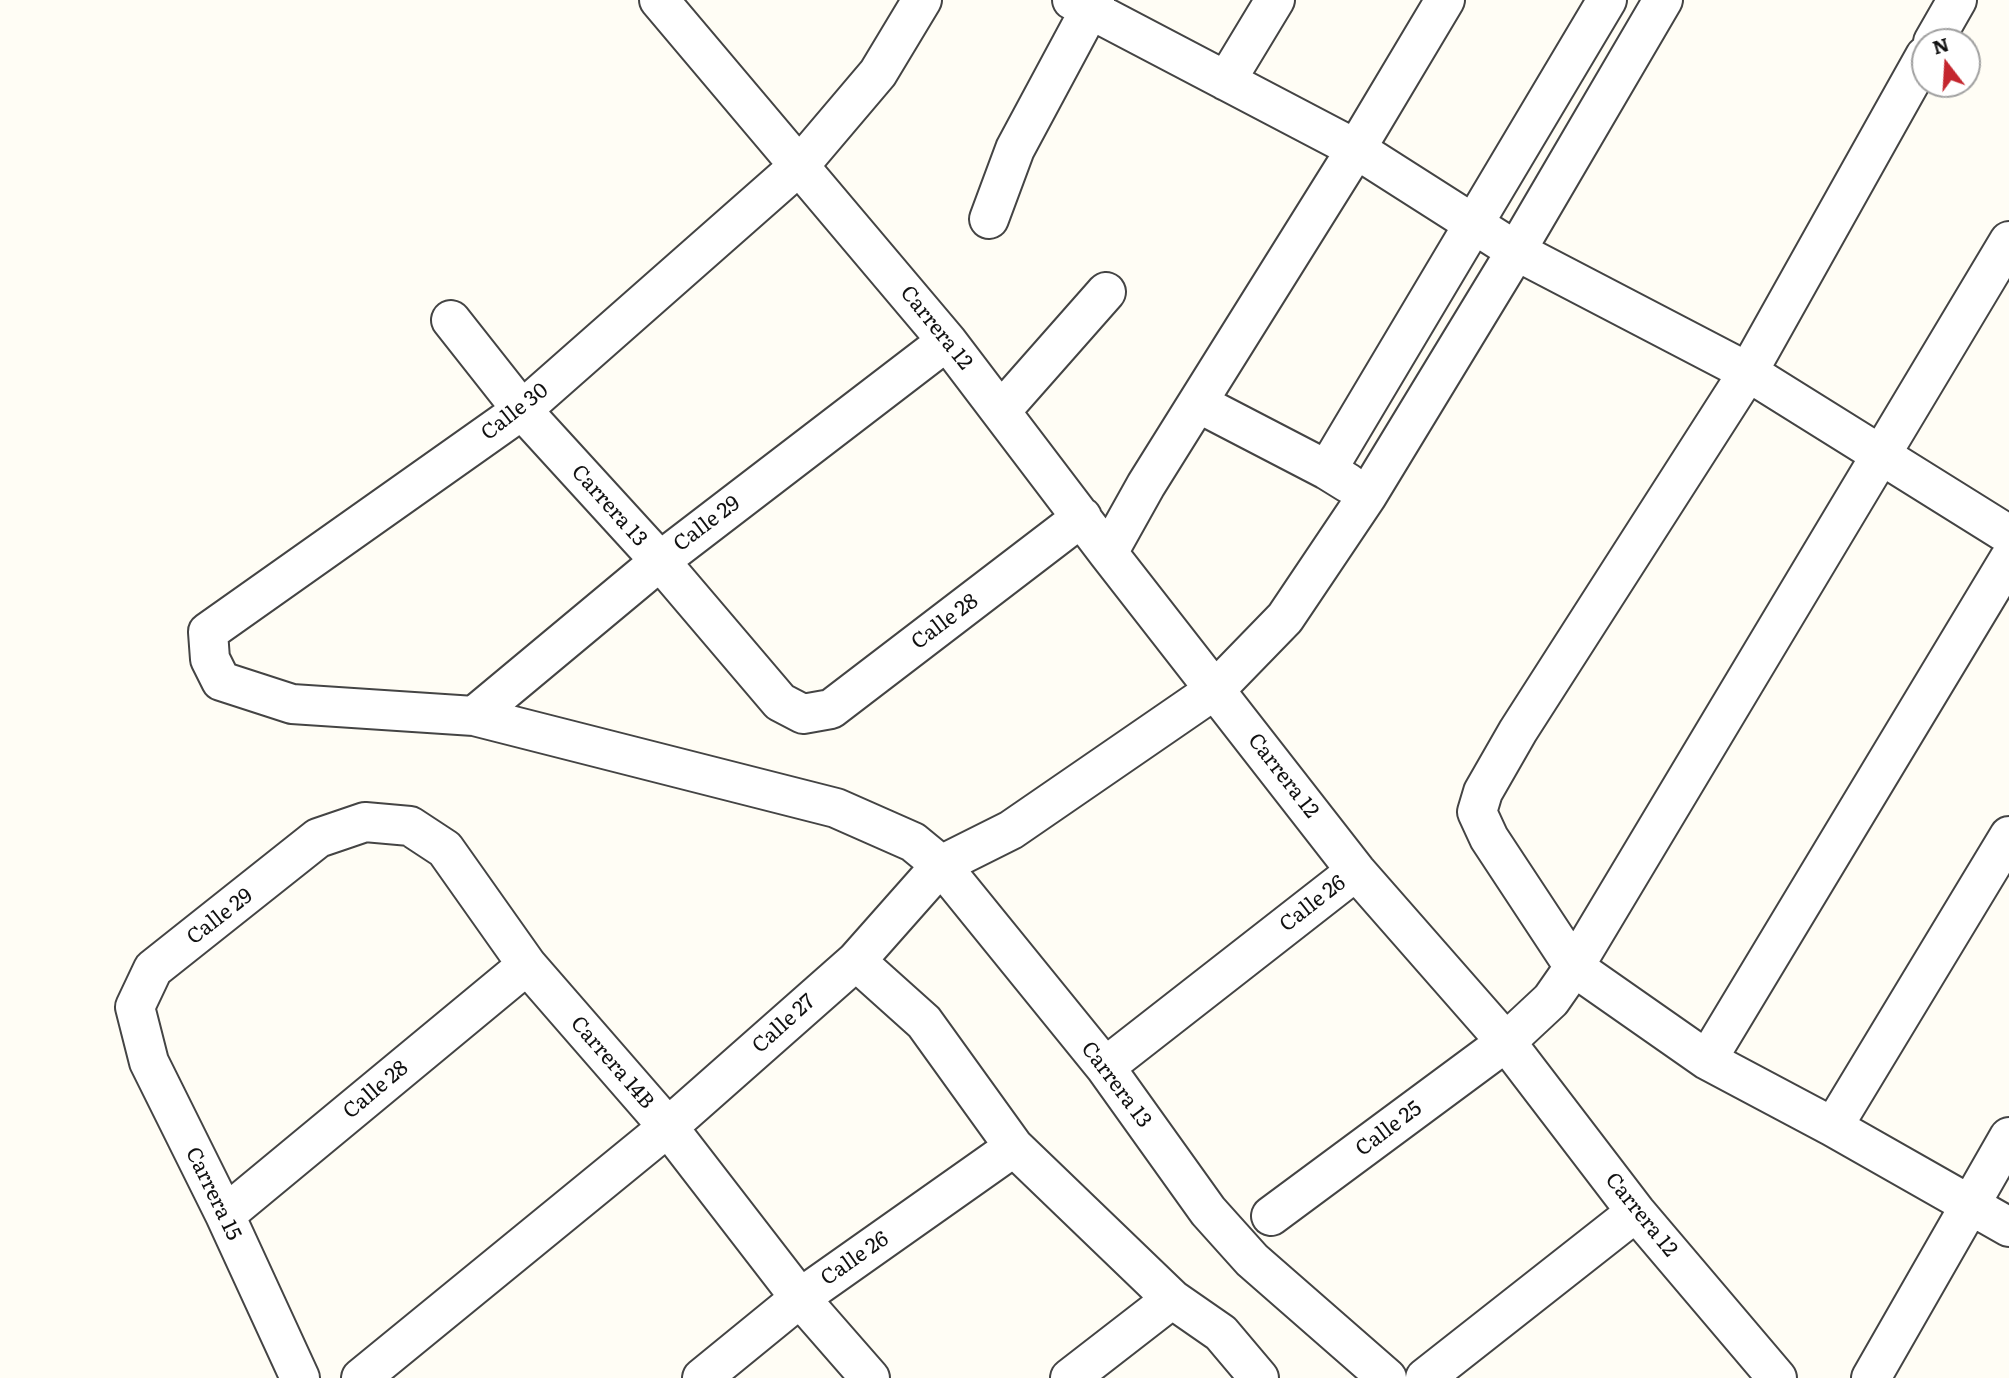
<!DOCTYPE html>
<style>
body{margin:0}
#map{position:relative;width:2009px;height:1378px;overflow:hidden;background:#fffdf5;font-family:Literata,serif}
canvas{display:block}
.north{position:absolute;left:1911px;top:28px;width:70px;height:70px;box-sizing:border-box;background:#fff;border:2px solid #a0a0a0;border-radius:50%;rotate:343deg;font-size:19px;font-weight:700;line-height:28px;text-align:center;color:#111}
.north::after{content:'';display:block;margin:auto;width:24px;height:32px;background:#c4262e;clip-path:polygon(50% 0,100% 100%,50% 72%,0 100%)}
</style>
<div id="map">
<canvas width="2009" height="1378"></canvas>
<div class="north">N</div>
</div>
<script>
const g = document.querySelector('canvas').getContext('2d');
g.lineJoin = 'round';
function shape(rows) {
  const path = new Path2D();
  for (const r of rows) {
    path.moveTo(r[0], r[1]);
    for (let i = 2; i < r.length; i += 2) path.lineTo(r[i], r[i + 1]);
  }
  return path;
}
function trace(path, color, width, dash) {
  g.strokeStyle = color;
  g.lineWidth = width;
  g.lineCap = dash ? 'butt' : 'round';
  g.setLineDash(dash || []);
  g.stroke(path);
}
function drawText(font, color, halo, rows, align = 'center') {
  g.font = font + ' Literata,serif';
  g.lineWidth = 7;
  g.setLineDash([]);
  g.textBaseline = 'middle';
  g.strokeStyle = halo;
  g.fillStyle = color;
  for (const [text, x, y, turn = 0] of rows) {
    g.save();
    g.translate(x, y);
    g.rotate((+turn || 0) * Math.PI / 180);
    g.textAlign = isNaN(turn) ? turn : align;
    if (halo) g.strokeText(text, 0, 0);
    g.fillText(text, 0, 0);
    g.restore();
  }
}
const minor = shape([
 [659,0,947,341,1108,553,1356,871,1506,1042,1636,1212,1777,1378],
 [922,0,878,73,800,165,522,410,208,632,210,659,221,681,292,704,474,716,836,808,913,842,941,865,1105,1067,1208,1211,1252,1260,1387,1378],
 [1072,0,1356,149,1516,251,1748,372,2009,535],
 [1933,42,1957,0],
 [1925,56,1748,372,1518,731,1483,792,1477,812,1489,838,1574,967,1707,1060,1833,1127,2009,1227],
 [1226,81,1275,0],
 [989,219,1015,149,1095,0],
 [451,320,522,410,660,561,780,702,803,714,831,709,1082,517],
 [1198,403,1327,470,1348,483],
 [1001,411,1106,292],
 [1327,470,1607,0],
 [1108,553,1146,485,1356,149,1445,0],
 [474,716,660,561,947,341],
 [856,961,924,1022,1014,1147,1172,1299,1221,1333,1259,1378],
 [1707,1060,2009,559],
 [1105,1067,1356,871],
 [1833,1127,2009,836],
 [225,1215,527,965],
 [1271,1216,1506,1042,1551,1000,1574,967,2009,241],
 [300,1378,225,1215,149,1062,135,1007,153,969,318,838,365,822,410,826,445,849,527,965,668,1127,800,1298,870,1378],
 [361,1378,668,1127,856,961,941,865,1011,830,1216,689,1285,618,1367,496,1516,251,1663,0],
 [702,1378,800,1298,1014,1147],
 [1070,1378,1172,1299],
 [1425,1378,1636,1212],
 [1871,1378,2009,1137]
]);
trace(minor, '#444', 42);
trace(minor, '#fff', 38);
drawText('21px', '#111', '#fff', [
 ["Carrera 12",936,328,51],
 ["Calle 30",515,412,-38],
 ["Carrera 13",609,506,48],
 ["Calle 29",707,524,-37],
 ["Calle 28",945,622,-37],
 ["Carrera 12",1283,776,52],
 ["Calle 26",1313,904,-38],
 ["Calle 29",220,917,-38],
 ["Calle 27",784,1024,-42],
 ["Carrera 14B",612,1063,49],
 ["Carrera 13",1116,1085,53],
 ["Calle 28",376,1090,-40],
 ["Calle 25",1389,1129,-37],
 ["Carrera 15",213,1194,64],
 ["Carrera 12",1641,1215,51],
 ["Calle 26",855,1259,-35]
]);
</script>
